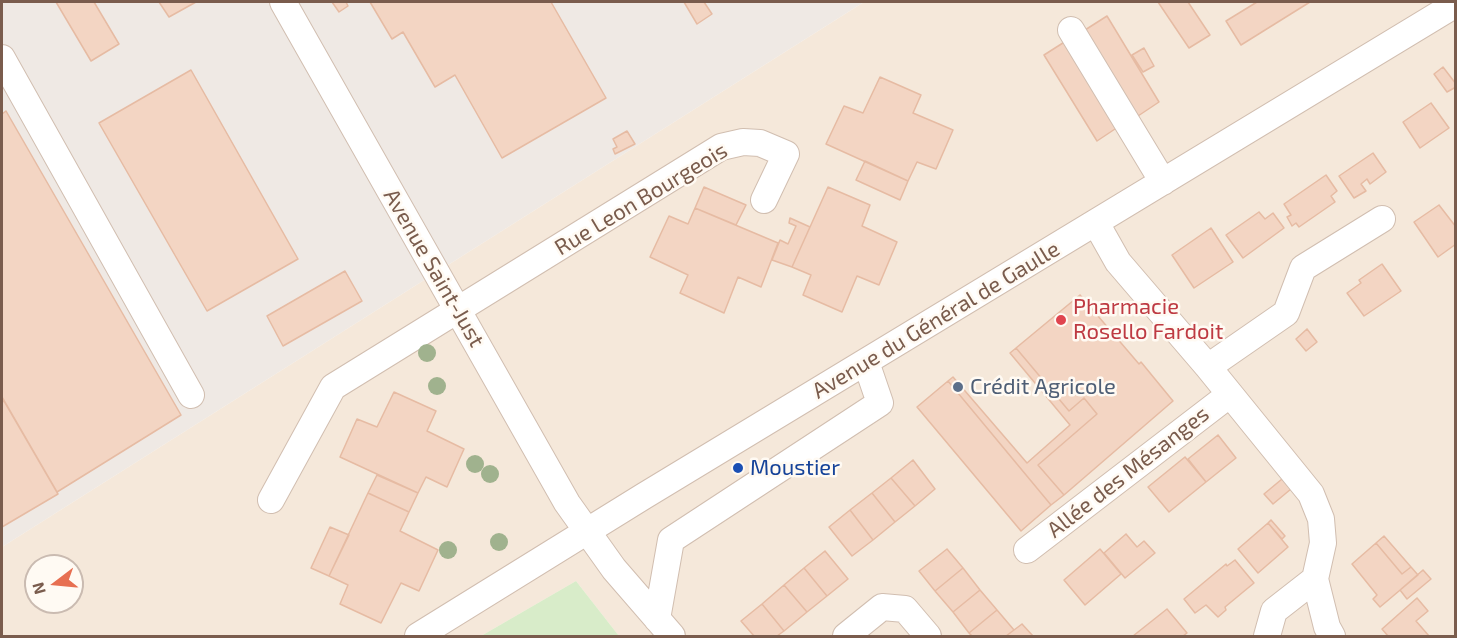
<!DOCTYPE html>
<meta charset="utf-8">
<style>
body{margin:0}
#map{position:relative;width:1457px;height:638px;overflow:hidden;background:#fdf6ec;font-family:"Exo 2",sans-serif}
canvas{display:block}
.frame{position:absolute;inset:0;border:3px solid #7a5c4d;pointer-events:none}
.north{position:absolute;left:24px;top:554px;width:60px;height:60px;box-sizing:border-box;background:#fffaf3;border:2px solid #cabbb1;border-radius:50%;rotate:254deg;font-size:16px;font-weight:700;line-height:24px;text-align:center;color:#7a5c4d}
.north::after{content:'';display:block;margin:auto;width:21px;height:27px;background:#e76f51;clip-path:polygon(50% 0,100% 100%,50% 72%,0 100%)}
</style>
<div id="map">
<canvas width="1457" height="638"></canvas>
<div class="frame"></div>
<div class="north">N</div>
</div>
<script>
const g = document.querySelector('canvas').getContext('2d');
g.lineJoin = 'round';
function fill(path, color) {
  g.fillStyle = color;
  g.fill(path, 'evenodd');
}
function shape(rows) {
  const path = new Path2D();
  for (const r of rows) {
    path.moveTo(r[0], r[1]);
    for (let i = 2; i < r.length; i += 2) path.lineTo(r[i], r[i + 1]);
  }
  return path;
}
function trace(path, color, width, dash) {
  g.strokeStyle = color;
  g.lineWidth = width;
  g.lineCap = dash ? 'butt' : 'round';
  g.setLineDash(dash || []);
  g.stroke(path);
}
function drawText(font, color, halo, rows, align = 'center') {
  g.font = font + ' "Exo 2",sans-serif';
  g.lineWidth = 5;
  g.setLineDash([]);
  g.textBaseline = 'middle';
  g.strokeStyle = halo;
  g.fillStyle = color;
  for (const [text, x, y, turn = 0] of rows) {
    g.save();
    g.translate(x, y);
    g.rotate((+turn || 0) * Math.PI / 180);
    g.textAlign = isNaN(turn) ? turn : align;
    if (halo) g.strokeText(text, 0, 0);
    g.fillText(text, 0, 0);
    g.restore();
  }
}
fill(shape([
 [864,2,1455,2,1455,636,619,636,576,581,481,636,2,636,2,547],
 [36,566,72,566,72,602,36,602]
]), '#f5e8da');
fill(shape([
 [2,2,864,2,2,547]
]), '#efe9e4');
fill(shape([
 [576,581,619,636,481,636]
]), '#d8ecc9');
const building = shape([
 [56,2,94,2,119,44,91,61,56,2],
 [159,2,196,2,169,17,159,2],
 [332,2,346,2,348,6,339,12,332,2],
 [370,2,551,2,606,98,502,158,455,75,435,87,403,32,392,39,370,2],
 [684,2,704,2,712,14,697,24,684,2],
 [1158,2,1188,2,1210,35,1189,48,1158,2],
 [1257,2,1310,2,1241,45,1226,21,1257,2],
 [1107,16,1159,102,1138,116,1085,30,1107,16],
 [1066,41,1118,127,1097,141,1044,55,1066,41],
 [1144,48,1154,66,1143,72,1132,55,1144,48],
 [1443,67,1456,84,1456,87,1447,92,1434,74,1443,67],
 [191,70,298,259,207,311,99,123,191,70],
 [880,77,921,95,913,113,953,130,936,169,917,162,908,181,826,144,844,106,863,113,880,77],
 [1431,103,1449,128,1420,148,1403,122,1431,103],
 [6,111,181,415,57,492,2,397,2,114,6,111],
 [627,131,635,144,615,154,613,149,617,147,613,139,627,131],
 [1373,153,1386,172,1370,184,1367,179,1361,184,1366,191,1354,198,1339,176,1373,153],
 [865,161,908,181,900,200,856,180,865,161],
 [1326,175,1337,191,1331,196,1335,202,1299,227,1296,223,1292,226,1287,217,1291,215,1284,204,1326,175],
 [704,187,746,205,736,225,695,208,704,187],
 [828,187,870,205,862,226,897,242,879,285,857,276,842,312,803,295,811,275,792,267,828,187],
 [1439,205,1456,227,1456,244,1438,257,1414,222,1439,205],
 [695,208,778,243,761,287,738,277,724,313,680,293,688,275,650,257,669,216,688,224,695,208],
 [1259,212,1265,219,1273,213,1284,228,1243,258,1226,235,1259,212],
 [790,218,810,227,792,267,772,260,780,240,788,244,796,226,789,223,790,218],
 [1211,228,1233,262,1194,288,1172,255,1211,228],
 [1382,264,1401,291,1364,316,1347,293,1361,283,1359,280,1382,264],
 [345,271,362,301,283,346,267,316,345,271],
 [1080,295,1139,364,1141,362,1173,401,1064,495,1038,465,1097,414,1084,398,1069,411,1016,348,1080,295],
 [1307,329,1317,342,1306,351,1296,339,1307,329],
 [1016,348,1069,411,1084,398,1097,414,1038,465,1064,495,1051,505,948,381,953,377,1027,463,1070,425,1010,353,1016,348],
 [948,381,1051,505,1021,531,917,407,948,381],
 [394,392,436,411,427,431,464,449,447,487,426,477,418,493,340,457,357,419,377,427,394,392],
 [4,401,58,494,2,527,2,402,4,401],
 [1218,435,1236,458,1206,482,1188,459,1218,435],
 [1185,457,1206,482,1169,512,1148,487,1185,457],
 [913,460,935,489,915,506,891,478,913,460],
 [377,475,418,493,409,512,368,493,377,475],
 [891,478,915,506,895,522,872,493,891,478],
 [1282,479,1291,489,1273,504,1264,494,1282,479],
 [368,493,409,512,400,531,438,550,419,591,401,583,381,623,340,604,348,585,329,576,368,493],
 [872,493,895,522,873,540,850,510,872,493],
 [850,510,873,540,852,556,829,527,850,510],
 [1271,520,1285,536,1282,539,1268,523,1271,520],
 [1268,523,1288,547,1258,573,1238,549,1268,523],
 [330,527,349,535,329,576,311,568,330,527],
 [1126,534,1137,547,1144,541,1155,553,1125,578,1104,553,1126,534],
 [1384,536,1411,567,1402,574,1376,543,1384,536],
 [1376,543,1402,574,1411,567,1418,575,1380,607,1373,599,1377,595,1352,564,1376,543],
 [947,549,963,568,935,591,919,571,947,549],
 [1100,549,1121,574,1085,605,1064,580,1100,549],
 [825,551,848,579,827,596,804,568,825,551],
 [1235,560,1254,583,1225,607,1226,610,1218,617,1206,605,1195,613,1184,599,1226,564,1227,566,1235,560],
 [804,568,827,596,807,612,784,585,804,568],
 [963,568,980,590,953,612,935,591,963,568],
 [1423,570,1431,579,1407,599,1400,590,1423,570],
 [784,585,807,612,784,631,762,604,784,585],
 [980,590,997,610,969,633,953,612,980,590],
 [1417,598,1428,611,1416,621,1429,636,1388,636,1382,629,1417,598],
 [762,604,784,631,777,636,754,636,741,621,762,604],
 [1167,609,1187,633,1183,636,1133,636,1167,609],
 [997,610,1014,630,1006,636,972,636,969,633,997,610],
 [1022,624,1033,636,1006,636,1022,624]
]);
fill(building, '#f3d5c3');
trace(building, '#e6bba3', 1.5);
const minor = shape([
 [283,2,567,503,614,569,672,636],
 [1071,30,1163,182],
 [2,58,191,395],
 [1096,223,1118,262,1208,367,1311,494,1321,519,1323,543,1315,579,1327,627,1332,636],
 [1208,367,1286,313,1303,268,1382,219],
 [271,500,333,387,721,147,743,142,760,143,786,154,764,200],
 [1027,550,1229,395],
 [657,619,671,540,880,403,866,362],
 [418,636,644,496,1456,4],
 [846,636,882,607,905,609,928,636],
 [1267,636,1274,611,1315,579]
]);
trace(minor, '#d1beb0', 28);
trace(minor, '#fff', 26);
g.fillStyle = '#a0b28e';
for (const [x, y] of [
 [427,353],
 [437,386],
 [475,464],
 [490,474],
 [499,542],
 [448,550]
]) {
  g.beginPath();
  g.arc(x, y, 9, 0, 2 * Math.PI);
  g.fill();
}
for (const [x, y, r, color] of [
 [1061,320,6,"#e0444e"],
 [958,387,6,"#5c6f8a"],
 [738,468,6,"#1a4fb4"]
]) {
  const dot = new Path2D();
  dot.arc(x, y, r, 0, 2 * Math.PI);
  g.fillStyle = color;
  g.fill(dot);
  trace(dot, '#fffaf3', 2);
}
drawText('22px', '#7a5c4d', '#fffaf3', [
 ["Rue Leon Bourgeois",641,199,-31],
 ["Avenue Saint-Just",434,268,60],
 ["Avenue du Général de Gaulle",936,320,-31],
 ["Allée des Mésanges",1128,472,-38]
]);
drawText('22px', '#be3a42', '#fffaf3', [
 ["Pharmacie",1073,307],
 ["Rosello Fardoit",1073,332]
], 'left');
drawText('22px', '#4e5e75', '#fffaf3', [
 ["Crédit Agricole",970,387]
], 'left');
drawText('22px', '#164399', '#fffaf3', [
 ["Moustier",750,468]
], 'left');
</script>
